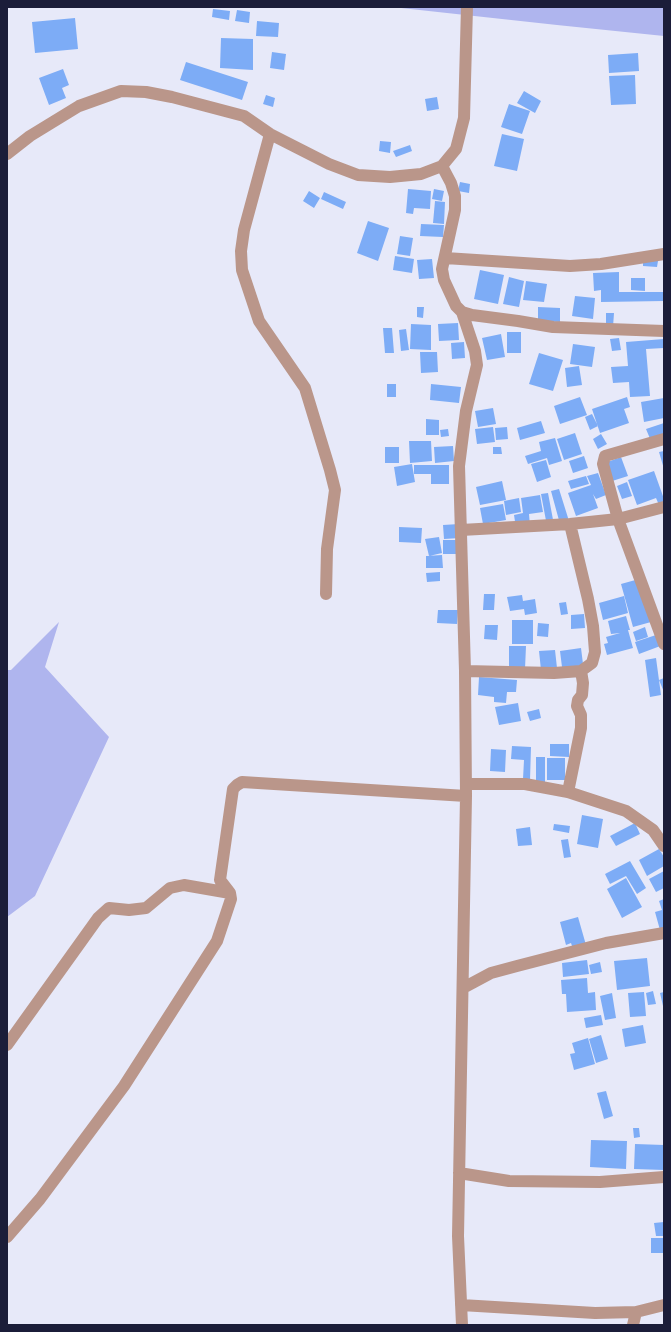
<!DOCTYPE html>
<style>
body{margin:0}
#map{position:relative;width:671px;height:1332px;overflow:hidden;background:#e7e9f9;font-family:"Asap Condensed",sans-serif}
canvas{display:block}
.frame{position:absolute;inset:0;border:8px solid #1b1d39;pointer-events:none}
</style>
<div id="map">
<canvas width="671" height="1332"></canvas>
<div class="frame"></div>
</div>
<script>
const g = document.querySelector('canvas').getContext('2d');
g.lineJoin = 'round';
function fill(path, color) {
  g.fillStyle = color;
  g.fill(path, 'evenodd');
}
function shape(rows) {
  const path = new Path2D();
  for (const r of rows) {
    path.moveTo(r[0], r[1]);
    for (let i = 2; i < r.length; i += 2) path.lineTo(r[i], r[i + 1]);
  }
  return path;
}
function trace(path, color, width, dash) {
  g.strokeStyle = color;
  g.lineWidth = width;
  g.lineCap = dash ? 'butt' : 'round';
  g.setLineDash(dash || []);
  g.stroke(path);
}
fill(shape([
 [392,7,664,7,664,36,557,25],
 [59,622,45,667,109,737,35,896,7,917,7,670,11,670]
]), '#afb5ee');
fill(shape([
 [213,9,230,11,229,20,212,17],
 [237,10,250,12,249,23,235,21],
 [75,18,78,49,35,53,32,22],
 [257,21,279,23,278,37,256,36],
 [221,38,253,39,253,70,220,68],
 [272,52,286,54,284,70,270,68],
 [638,53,639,71,609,73,608,55],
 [186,62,248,82,242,100,180,80],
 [63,69,69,85,62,88,66,98,49,105,39,78],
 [635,75,636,104,611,105,609,76],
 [524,91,541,101,535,113,517,103],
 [266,95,275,98,273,107,263,104],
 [437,97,439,109,427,111,425,99],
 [509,104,530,111,522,134,501,127],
 [502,134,524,139,517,171,494,166],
 [380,141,391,142,390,153,379,151],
 [410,145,412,151,396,157,393,151],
 [460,182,470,184,469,193,458,191],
 [408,189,431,191,430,209,414,208,413,214,406,213],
 [434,189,444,191,442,201,432,199],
 [309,191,320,198,314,208,303,201],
 [324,192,346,202,343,209,321,199],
 [435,201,445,202,444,224,433,223],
 [368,221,389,228,378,261,357,253],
 [421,224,444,225,443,237,420,236],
 [400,236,413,238,410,256,397,254],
 [395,256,414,259,412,273,393,270],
 [432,259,434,278,419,279,417,260],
 [643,261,658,261,657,267,643,266],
 [480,270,504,275,498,304,474,299],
 [619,272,619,292,664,292,664,301,601,302,601,290,594,291,593,273],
 [509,277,524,281,519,307,503,304],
 [631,278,645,278,645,291,631,290],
 [526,281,547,284,544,302,523,300],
 [575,296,595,298,593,319,572,316],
 [417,307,424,307,423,318,417,317],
 [538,307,560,308,560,322,538,321],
 [606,313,614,313,613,327,606,326],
 [458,323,459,340,439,341,438,324],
 [411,324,431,325,431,350,410,349],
 [383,328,392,328,394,353,385,353],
 [406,329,409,350,401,351,399,330],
 [507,332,521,332,521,353,507,353],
 [501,334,505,357,487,360,482,338],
 [619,338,621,350,612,351,610,339],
 [664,339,664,348,646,349,650,396,630,397,629,382,613,383,611,367,628,366,626,342],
 [464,342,465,358,452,359,451,343],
 [573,344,595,347,592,367,570,364],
 [420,352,437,352,438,372,421,373],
 [539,353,563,360,553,391,529,384],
 [579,366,582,385,567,387,565,368],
 [387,384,396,384,396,397,387,397],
 [431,384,461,387,459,403,430,400],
 [580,397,587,415,560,424,554,406],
 [627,397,630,407,624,409,629,423,600,433,592,409],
 [664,398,664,418,644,422,641,402],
 [493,408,496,424,478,427,475,411],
 [592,414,598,426,590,430,585,417],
 [426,419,439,420,439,435,426,435],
 [541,421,545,433,520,440,517,428],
 [664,423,664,436,651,441,646,429],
 [493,427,495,442,477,444,475,429],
 [507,427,508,439,496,440,495,428],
 [448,429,449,436,441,437,440,430],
 [575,433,582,454,564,460,557,439],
 [601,434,607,444,598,449,593,439],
 [555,438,562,461,549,465,547,458,528,464,525,456,541,451,539,442],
 [409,441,431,441,432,461,410,463],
 [453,446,454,461,435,463,434,447],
 [385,447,399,447,399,463,385,463],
 [493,447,501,447,502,454,493,454],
 [664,451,664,469,659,452],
 [584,456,588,468,573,473,569,461],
 [621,457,628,476,609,482,602,464],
 [546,460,551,477,537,482,531,464],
 [412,464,415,482,397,486,394,467],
 [414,465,449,465,449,484,431,484,431,474,414,474],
 [654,471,664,499,664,503,659,505,656,498,637,505,628,480],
 [598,473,606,495,596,499,593,494,598,508,576,516,568,493,591,485,587,476],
 [586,476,589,484,571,489,568,481],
 [502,481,506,500,480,505,476,487],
 [627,482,632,496,622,499,617,486],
 [559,489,569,521,560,524,551,491],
 [548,493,554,525,547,526,541,494],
 [540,495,543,512,529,514,530,526,516,528,514,515,523,513,521,498],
 [519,498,521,512,506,515,504,501],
 [503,504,506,520,483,524,480,508],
 [459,524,460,538,444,539,443,525],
 [399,527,422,528,421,543,399,542],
 [439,537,442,553,429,556,425,539],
 [443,540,458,540,458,554,443,554],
 [442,555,443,568,426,568,426,556],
 [440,572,440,581,427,582,426,573],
 [639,579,651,622,633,627,621,584],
 [484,594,495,594,494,610,483,610],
 [522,595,524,607,523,601,535,599,537,613,525,615,524,609,510,611,507,597],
 [624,596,628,613,603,620,599,603],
 [566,602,568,614,561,615,559,603],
 [438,610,458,610,457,624,437,623],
 [584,614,585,628,571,629,571,615],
 [626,616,630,630,628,630,633,648,607,655,604,644,608,643,606,637,620,633,611,634,608,621],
 [512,620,533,620,533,644,512,644],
 [538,623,549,624,548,637,537,636],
 [485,625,498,625,497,640,484,639],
 [645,627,648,637,636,641,633,632],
 [659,634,663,645,639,654,635,642],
 [509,646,526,646,525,669,509,669],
 [581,648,584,672,563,675,560,651],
 [555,650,557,668,541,670,539,651],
 [656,658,661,695,650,697,645,660],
 [479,677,517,680,516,692,507,692,506,703,494,702,494,697,478,695],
 [664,678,664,692,659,680],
 [518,703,521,721,499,725,495,707],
 [539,709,541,718,530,721,527,712],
 [550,744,569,744,569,757,550,756],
 [512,746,531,747,530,780,523,779,524,760,511,759],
 [491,749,506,750,505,772,490,771],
 [536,757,545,757,545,785,536,785],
 [547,758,565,758,565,780,547,780],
 [582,815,603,819,598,848,577,844],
 [635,823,640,834,616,846,610,836],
 [554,824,570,826,569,833,553,830],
 [530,827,532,845,518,846,516,829],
 [568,839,571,857,564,858,561,840],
 [659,849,664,857,664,866,647,876,639,860],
 [630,861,646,888,637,894,626,876,610,884,605,874],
 [664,871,664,888,656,892,649,879],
 [626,878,642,907,622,918,607,889],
 [664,899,664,929,660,930,655,912,662,910,659,901],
 [578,917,586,945,573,949,571,943,566,945,560,922],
 [647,958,650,986,617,990,614,961],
 [587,960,589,974,563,977,562,963],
 [600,962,602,972,591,974,589,965],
 [587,978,588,993,595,992,596,1010,567,1012,566,994,562,994,561,980],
 [653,991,656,1004,648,1005,646,993],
 [644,992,646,1016,630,1017,628,993],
 [664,992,664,1006,663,1006,660,993],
 [612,993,616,1018,605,1020,600,996],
 [601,1015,603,1025,586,1028,584,1018],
 [643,1025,646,1043,625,1047,622,1029],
 [601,1035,608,1059,596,1063,589,1039],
 [588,1038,595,1064,574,1070,570,1054,575,1053,572,1043],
 [606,1091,613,1116,604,1119,597,1093],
 [633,1128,639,1128,640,1137,634,1138],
 [591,1140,627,1141,626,1169,590,1167],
 [635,1144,664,1145,664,1170,634,1169],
 [664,1222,664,1236,656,1236,654,1223],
 [651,1238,664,1238,664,1253,651,1253]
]), '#7dacf6');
trace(shape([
 [270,134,244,230,241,251,242,270,259,321,305,388,330,470,335,490,327,549,326,594],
 [7,154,30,136,79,106,121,91,146,92,172,97,244,116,270,134,329,164,358,175,390,177,421,174,442,166,456,149,464,118,467,7],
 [442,166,451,183,455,196,455,210,442,269,444,280,456,306,462,312,472,315,518,321,553,327,664,331],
 [445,258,570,266,601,264,664,254],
 [462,312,475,351,477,365,466,411,459,466,465,671,466,796,458,1236,462,1325],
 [664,439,605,456,603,464,618,519,664,644],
 [461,530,570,524,618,519,664,507],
 [465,671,554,673,581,671,592,663,595,652,593,626,588,599,570,524],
 [466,784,525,784,568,792,626,811,653,830,664,846],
 [568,792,581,728,581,715,577,706,578,700,582,695,583,683,581,671],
 [463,988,491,973,517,966,606,943,664,933],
 [7,1045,98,918,109,908,129,910,146,908,170,888,184,885,230,893],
 [459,1173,509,1181,600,1182,664,1177],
 [7,1237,40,1199,124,1086,217,941,231,899,230,893,220,880,233,789,237,785,242,782,466,796],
 [461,1305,595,1313,636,1312,664,1305],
 [633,1325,636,1312]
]), '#ba968a', 12);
</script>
